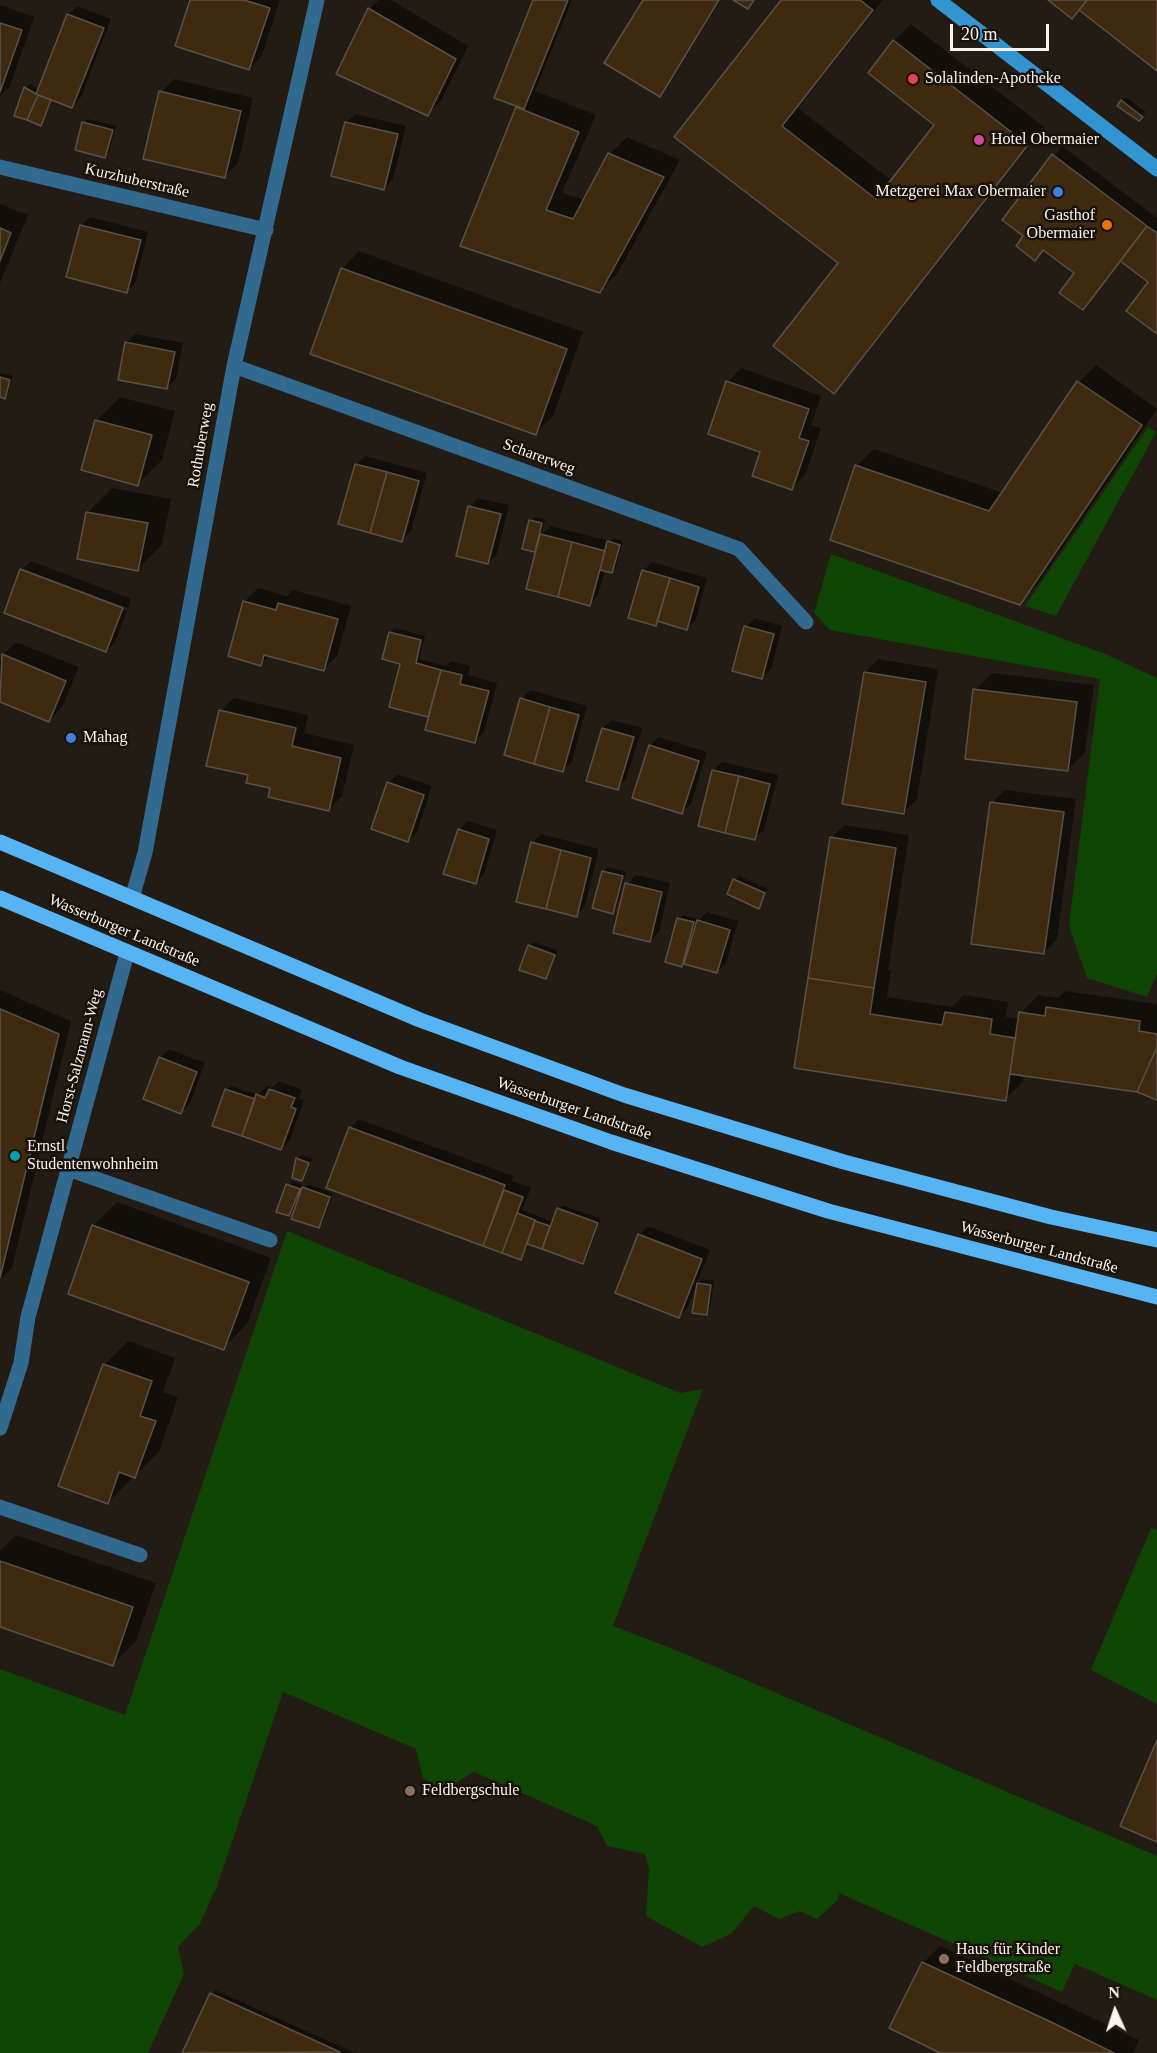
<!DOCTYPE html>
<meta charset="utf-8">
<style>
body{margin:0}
#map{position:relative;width:1157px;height:2053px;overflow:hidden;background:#221c14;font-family:Georgia,serif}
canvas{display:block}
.north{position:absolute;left:1085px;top:1981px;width:60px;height:60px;-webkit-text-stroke:4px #19120b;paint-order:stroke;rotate:357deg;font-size:16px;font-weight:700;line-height:24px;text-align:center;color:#f9f4ef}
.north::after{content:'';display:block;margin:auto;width:21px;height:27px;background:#f9f4ef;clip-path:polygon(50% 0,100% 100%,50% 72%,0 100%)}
.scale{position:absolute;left:950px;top:24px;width:99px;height:27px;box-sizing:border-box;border:3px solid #f9f4ef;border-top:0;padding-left:8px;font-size:18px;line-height:21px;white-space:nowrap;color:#f9f4ef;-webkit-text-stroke:4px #19120b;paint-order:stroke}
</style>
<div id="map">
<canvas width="1157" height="2053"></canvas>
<div class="north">N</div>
<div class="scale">20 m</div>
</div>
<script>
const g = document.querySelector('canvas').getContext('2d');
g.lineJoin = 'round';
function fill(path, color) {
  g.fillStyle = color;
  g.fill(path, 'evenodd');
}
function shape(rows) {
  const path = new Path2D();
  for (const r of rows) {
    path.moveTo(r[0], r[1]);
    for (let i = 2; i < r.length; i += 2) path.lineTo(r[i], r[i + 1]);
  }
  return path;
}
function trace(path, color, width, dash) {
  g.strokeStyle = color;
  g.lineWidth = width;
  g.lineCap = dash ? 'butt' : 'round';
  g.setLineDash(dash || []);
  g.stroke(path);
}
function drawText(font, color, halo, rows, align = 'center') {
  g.font = font + ' Georgia,serif';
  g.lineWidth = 5;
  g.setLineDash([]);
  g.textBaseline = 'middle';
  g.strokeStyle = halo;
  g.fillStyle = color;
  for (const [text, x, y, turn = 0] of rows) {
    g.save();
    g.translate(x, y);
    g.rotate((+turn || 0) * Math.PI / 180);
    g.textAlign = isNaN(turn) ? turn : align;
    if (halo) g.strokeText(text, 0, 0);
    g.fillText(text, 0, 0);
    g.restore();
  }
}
fill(shape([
 [1148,427,1156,432,1056,616,1025,606],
 [831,554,1105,654,1157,678,1157,973,1147,997,1087,978,1069,926,1100,679,830,630,814,613],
 [287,1231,680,1393,703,1389,613,1626,678,1651,1157,1856,1157,2000,1075,1964,1062,1992,839,1893,838,1900,817,1919,800,1911,779,1919,754,1906,731,1934,702,1947,646,1916,649,1869,645,1854,607,1846,597,1826,474,1772,443,1791,423,1778,416,1749,283,1692,217,1886,200,1924,178,1947,184,1974,148,2053,0,2053,0,1669,125,1715],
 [1151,1528,1157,1530,1157,1704,1091,1670]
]), '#0f4502');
fill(shape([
 [192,0,280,0,262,55,249,69],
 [378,0,391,0,468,46,441,101,427,114,338,74,370,9],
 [535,0,572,0,535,91,596,115,562,193,585,200,610,154,627,137,680,160,617,274,599,291,462,245,520,105],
 [644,0,721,0,668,86,659,95],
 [783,0,883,0,798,108,892,181,936,124,894,41,911,24,1044,127,851,374,834,392,840,263,676,137],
 [0,5,34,17,10,86,0,96],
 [77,6,111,19,81,97,72,106,53,99,41,124,16,115,26,88,30,84,39,89,68,15],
 [174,79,253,98,238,163,224,177,161,92],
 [1126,97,1146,112,1139,119,1122,101],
 [355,114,406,126,393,179,384,188,346,123],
 [88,119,116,126,109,152,105,156,84,123],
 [1062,146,1157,218,1157,333,1150,282,1122,260,1082,308,1076,273,1045,249,1035,259,1025,236,1004,220],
 [0,204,28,215,0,283],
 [90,217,148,232,135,283,126,292,81,226],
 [359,251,583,332,553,416,535,434,342,269],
 [135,334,183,343,176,379,167,387,126,343],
 [1096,365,1157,409,1037,585,1019,603,857,466,874,449,1003,493,1079,382],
 [741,368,821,396,811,425,821,428,805,475,792,488,762,451,710,433,728,382],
 [0,373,13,376,8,393,4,397,0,396],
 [120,397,175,411,162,460,138,484,96,421],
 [365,456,427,473,411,531,402,540,356,465],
 [112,488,171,499,162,545,138,569,88,512],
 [478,498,509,505,497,554,488,563,470,507],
 [535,517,545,520,541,535,551,526,610,541,613,538,623,541,616,567,612,571,605,570,598,595,589,604,539,546,534,550,531,521],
 [31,561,131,599,128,608,24,569,24,572,127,611,115,642,106,651,22,570],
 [652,562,707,578,696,619,687,628,660,620,656,624,643,571],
 [258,588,287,596,293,590,351,606,337,656,323,670,270,655,261,664,230,655,245,601],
 [755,618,782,626,771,669,762,677,746,627],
 [395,628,425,636,419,659,446,666,451,661,470,666,468,675,497,683,484,732,475,741,431,712,428,716,402,663,384,658,391,632],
 [16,642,79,667,62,707,49,721,0,700,0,662,3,655],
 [878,659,938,669,917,799,904,812,865,673],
 [992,673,1094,685,1085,752,1068,770,975,690],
 [530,690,587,706,572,761,563,770,522,699],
 [234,698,308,715,304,733,354,745,342,796,328,810,272,787,250,774,221,711],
 [612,720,642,728,626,779,617,788,603,728],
 [659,737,707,752,691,804,682,812,650,746],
 [722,762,778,775,764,830,755,838,714,770],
 [397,774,432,786,417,832,408,841,389,783],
 [1005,790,1076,799,1057,939,1044,953,992,803],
 [468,821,497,830,484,874,475,883,459,830],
 [844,825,909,835,888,971,891,971,887,997,952,1007,964,995,1008,1002,1006,1017,1020,1019,1021,1013,1038,995,1058,998,1065,991,1157,1004,1157,1098,1138,1090,1024,1074,1023,1082,1005,1099,795,1067,831,838],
 [541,834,599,849,585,906,576,915,532,843],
 [608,867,626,872,616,908,612,912,604,871],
 [636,875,670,883,659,932,650,941,627,884],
 [739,876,768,889,759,907,735,880],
 [707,912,738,921,726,963,717,972,684,962,681,965,679,919,683,915,697,919,695,924],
 [534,942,558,951,545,977,530,946],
 [0,990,71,1021,12,1268,0,1280],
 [169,1049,205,1063,190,1103,181,1112,160,1058],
 [279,1081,302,1090,299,1099,304,1100,290,1140,281,1149,226,1090,231,1086,258,1095,267,1086,272,1088],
 [359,1119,513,1176,512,1181,531,1188,522,1210,553,1222,562,1205,601,1219,587,1258,583,1263,529,1243,520,1258,328,1187,350,1128],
 [301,1155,312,1159,302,1179,293,1171],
 [292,1181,303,1185,300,1192,308,1184,333,1193,323,1222,319,1226,297,1206,289,1215,288,1185],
 [117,1202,271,1258,247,1324,223,1348,93,1226],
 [648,1226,710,1250,688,1307,679,1316,639,1235],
 [703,1279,714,1281,710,1309,706,1313,698,1283],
 [128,1341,175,1358,163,1392,178,1397,159,1452,107,1503,104,1365],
 [16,1535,156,1583,136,1641,112,1665,0,1626,0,1551],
 [940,1946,1139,2040,1133,2053,943,2053,923,1963],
 [215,1990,355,2053,184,2053]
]), '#0007');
const building = shape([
 [190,0,244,0,270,8,249,70,175,46,190,0],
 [533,0,568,0,524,109,494,98,533,0],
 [643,0,719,0,660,97,604,63,643,0],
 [733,0,754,0,748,9,733,0],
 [781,0,860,0,873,10,782,126,876,199,934,125,868,73,893,40,1028,145,834,394,773,346,838,263,674,137,781,0],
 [1048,0,1087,0,1072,19,1048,0],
 [1087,0,1157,0,1157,71,1079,10,1087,0],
 [368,8,456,59,428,116,336,74,368,8],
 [67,14,104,28,72,108,36,94,67,14],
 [0,23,22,30,0,92,0,23],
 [24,87,38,95,27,120,14,116,24,87],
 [159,91,241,111,225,178,143,159,159,91],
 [38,95,51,100,41,126,27,120,38,95],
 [1121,100,1143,117,1139,121,1117,106,1121,100],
 [516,107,579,132,546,210,573,219,608,153,664,177,600,293,460,246,516,107],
 [82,122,113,130,105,158,75,150,82,122],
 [345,122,398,134,384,190,331,176,345,122],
 [1052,154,1147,226,1083,310,1059,293,1074,273,1043,250,1035,261,1016,246,1023,236,1002,220,1052,154],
 [80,225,141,240,127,293,66,277,80,225],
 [1147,226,1157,233,1157,334,1126,311,1148,282,1120,261,1147,226],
 [0,228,11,233,0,261,0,228],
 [341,268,567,349,536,435,310,354,341,268],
 [125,342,175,352,167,389,118,380,125,342],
 [0,377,10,380,5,399,0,397,0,377],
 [726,381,809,409,799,438,809,441,792,490,752,476,760,452,708,434,726,381],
 [1077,381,1142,425,1020,605,830,540,855,465,989,511,1077,381],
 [95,420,152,435,138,486,81,470,95,420],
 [355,464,387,472,370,533,338,524,355,464],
 [387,472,419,481,402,542,370,533,387,472],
 [468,506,501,514,488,564,456,556,468,506],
 [86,512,148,523,138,571,77,559,86,512],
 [529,520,542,523,535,552,522,549,529,520],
 [540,534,572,542,558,597,526,589,540,534],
 [607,541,620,545,612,573,600,570,607,541],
 [572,542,605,551,590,606,558,597,572,542],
 [20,569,123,608,106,652,4,613,20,569],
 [642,570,670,578,656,626,628,618,642,570],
 [670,578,699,587,687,630,657,621,670,578],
 [243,601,276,610,278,603,338,619,324,671,264,655,261,666,228,656,243,601],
 [744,626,774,634,762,679,732,671,744,626],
 [389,632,421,640,416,663,441,670,428,717,389,707,400,664,382,659,389,632],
 [2,654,66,681,49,722,0,702,2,654],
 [441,670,462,675,460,684,489,691,475,743,425,730,441,670],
 [864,672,926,682,904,814,842,804,864,672],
 [973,689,1077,702,1068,771,965,759,973,689],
 [520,698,550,707,534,764,504,755,520,698],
 [550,707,579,715,563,772,534,764,550,707],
 [219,710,296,728,292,746,341,758,329,811,268,797,270,788,246,783,248,775,206,766,219,710],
 [602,728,634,737,618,790,586,781,602,728],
 [649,745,699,761,682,814,632,798,649,745],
 [712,770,739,776,725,833,698,826,712,770],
 [739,776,770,784,755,840,725,833,739,776],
 [387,782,424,795,408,842,371,829,387,782],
 [990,802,1064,812,1044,954,971,944,990,802],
 [458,829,489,839,476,884,443,874,458,829],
 [830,837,896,848,874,988,808,978,830,837],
 [531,842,561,850,546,909,516,902,531,842],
 [561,850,591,858,577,917,546,909,561,850],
 [602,871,623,876,613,914,592,908,602,871],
 [733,879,765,893,759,909,727,894,733,879],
 [625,883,662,892,650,942,613,933,625,883],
 [677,918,694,922,682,967,665,962,677,918],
 [697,920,730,930,717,973,684,964,697,920],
 [528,945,555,955,546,979,519,970,528,945],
 [808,978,874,988,870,1014,942,1025,945,1012,992,1019,990,1034,1015,1038,1006,1101,794,1068,808,978],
 [1046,1007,1140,1021,1139,1031,1157,1034,1157,1047,1137,1092,1010,1074,1019,1012,1045,1016,1046,1007],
 [0,1009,59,1034,0,1278,0,1009],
 [1157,1047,1157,1100,1137,1092,1157,1047],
 [159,1057,197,1072,181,1114,143,1099,159,1057],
 [225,1089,255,1099,242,1136,212,1126,225,1089],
 [269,1089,295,1098,291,1107,296,1109,281,1150,242,1136,256,1094,265,1098,269,1089],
 [349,1127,505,1185,483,1246,326,1188,349,1127],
 [296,1158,309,1163,302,1181,292,1178,296,1158],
 [286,1184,300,1189,289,1216,276,1212,286,1184],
 [302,1187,330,1197,319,1228,291,1219,302,1187],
 [504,1190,523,1197,502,1253,483,1246,504,1190],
 [557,1208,598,1223,583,1264,542,1249,557,1208],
 [517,1213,535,1220,521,1260,502,1253,517,1213],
 [535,1221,550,1226,542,1249,527,1244,535,1221],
 [92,1225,249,1282,224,1350,68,1294,92,1225],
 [638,1234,702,1259,679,1318,615,1293,638,1234],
 [697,1283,711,1285,707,1315,692,1313,697,1283],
 [103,1364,152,1381,140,1416,156,1421,135,1478,119,1472,108,1504,58,1486,103,1364],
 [0,1561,133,1607,113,1666,0,1627,0,1561],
 [1157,1740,1157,1842,1120,1826,1157,1740],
 [922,1962,1051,2022,1114,2053,940,2053,889,2028,922,1962],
 [210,1993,340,2052,182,2053,210,1993]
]);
fill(building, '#3f2a0f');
trace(building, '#595148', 1.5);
trace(shape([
 [68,1169,270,1240],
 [0,1507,140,1555]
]), '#31698f', 15);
trace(shape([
 [0,167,266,230],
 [234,366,739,549,806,622],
 [132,898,145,853,234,366,317,0],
 [0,1428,21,1363,28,1317,127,953]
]), '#31698f', 15);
trace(shape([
 [938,0,1157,169]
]), '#3294d1', 15);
trace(shape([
 [0,842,420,1020,624,1095,844,1162,1051,1217,1157,1240],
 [0,898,400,1067,611,1142,828,1211,1157,1297]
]), '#57b4f4', 15);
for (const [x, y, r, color] of [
 [913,79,6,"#e0444e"],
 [979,140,6,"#d1479c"],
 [1058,192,6,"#3f7fe0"],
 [1107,225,6,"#e8710a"],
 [71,738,6,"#3f7fe0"],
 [15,1156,6,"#0f9aa8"],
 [410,1791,6,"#8d6e63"],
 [944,1959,6,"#8d6e63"]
]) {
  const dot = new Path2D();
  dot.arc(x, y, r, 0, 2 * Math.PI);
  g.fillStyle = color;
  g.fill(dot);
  trace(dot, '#19120b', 2);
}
drawText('16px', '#f9f4ef', '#19120b', [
 ["Solalinden-Apotheke",925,79],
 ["Hotel Obermaier",991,140],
 ["Metzgerei Max Obermaier",1046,192,"right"],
 ["Gasthof",1095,216,"right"],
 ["Obermaier",1095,234,"right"],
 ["Mahag",83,738],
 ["Ernstl",27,1147],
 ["Studentenwohnheim",27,1165],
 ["Feldbergschule",422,1791],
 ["Haus für Kinder",956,1950],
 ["Feldbergstraße",956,1968]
], 'left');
drawText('16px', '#f9f4ef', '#19120b', [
 ["Kurzhuberstraße",137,181,13],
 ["Rothuberweg",201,445,-80],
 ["Scharerweg",539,457,20],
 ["Wasserburger Landstraße",124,931,23],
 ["Horst-Salzmann-Weg",80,1056,-75],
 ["Wasserburger Landstraße",574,1109,19],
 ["Wasserburger Landstraße",1039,1248,15]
]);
</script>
